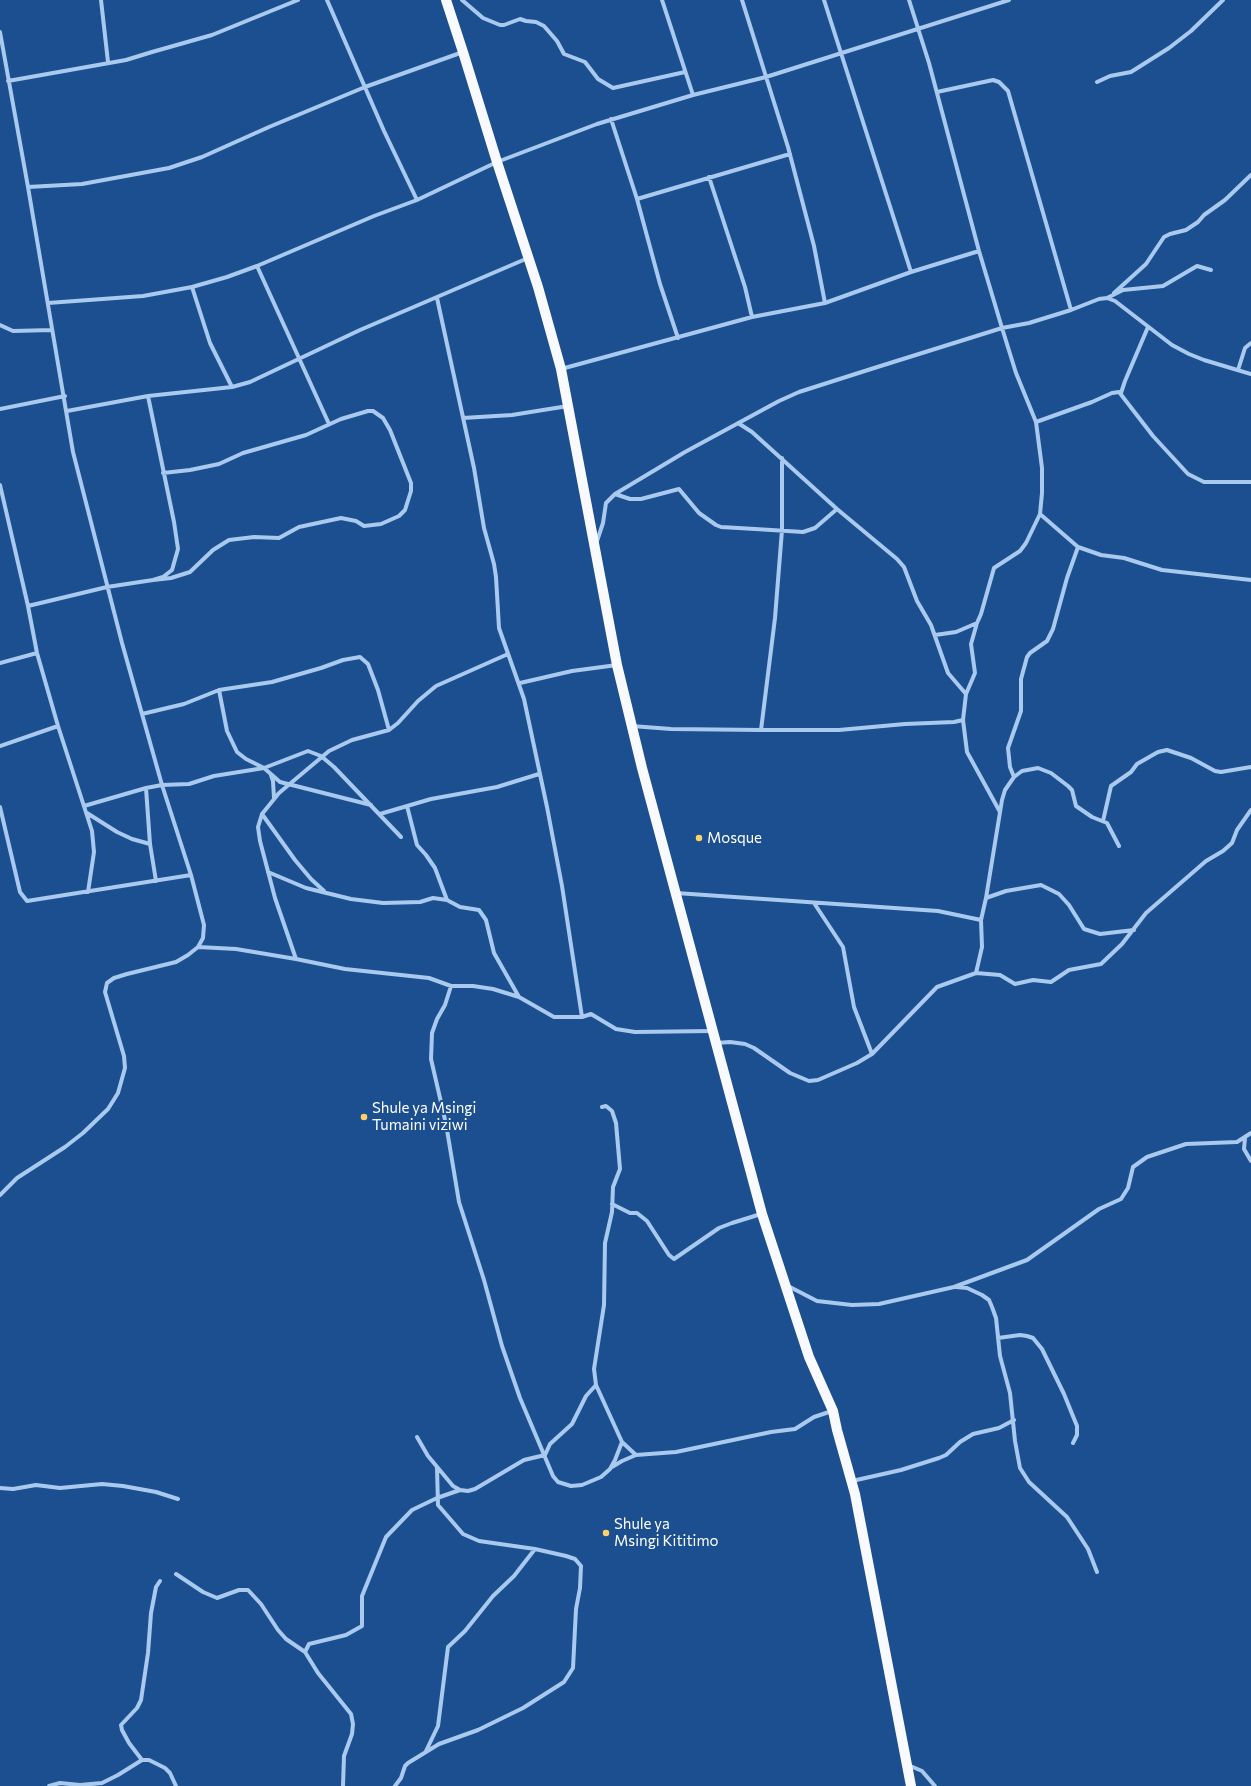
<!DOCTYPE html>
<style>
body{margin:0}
canvas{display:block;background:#1b4f8f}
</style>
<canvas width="1251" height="1786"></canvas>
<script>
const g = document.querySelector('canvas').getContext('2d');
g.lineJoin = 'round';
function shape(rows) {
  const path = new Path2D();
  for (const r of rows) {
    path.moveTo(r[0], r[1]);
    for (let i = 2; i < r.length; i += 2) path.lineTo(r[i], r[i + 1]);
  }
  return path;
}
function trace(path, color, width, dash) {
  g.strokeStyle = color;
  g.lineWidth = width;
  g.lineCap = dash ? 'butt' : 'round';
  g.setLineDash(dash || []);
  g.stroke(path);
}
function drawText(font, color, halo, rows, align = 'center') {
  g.font = font + ' Commissioner,sans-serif';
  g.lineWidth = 4;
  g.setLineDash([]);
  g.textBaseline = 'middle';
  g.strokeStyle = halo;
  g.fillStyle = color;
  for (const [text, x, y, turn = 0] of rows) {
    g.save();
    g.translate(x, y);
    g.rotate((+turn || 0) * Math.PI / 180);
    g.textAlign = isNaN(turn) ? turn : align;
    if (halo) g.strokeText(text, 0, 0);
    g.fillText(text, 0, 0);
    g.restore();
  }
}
trace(shape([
 [101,0,108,62],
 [327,0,384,131,417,200],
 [462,0,483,18,500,25,504,25,520,19,526,21,536,22,544,26,557,41,564,54,585,62,598,79,613,88,685,72],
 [662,0,693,95],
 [742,0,788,147,814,246,825,303],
 [824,0,911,272],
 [909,0,929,63,979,251,1002,328,1016,373,1036,422,1042,468,1042,493,1040,514,1026,543,1020,551,994,568,981,614,977,623,971,644,975,673,966,694,963,720,967,752,1000,812],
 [0,32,28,187,73,452,122,643,162,785,191,875,204,925,203,938,198,947,188,955,176,962,127,974,114,978,107,983,105,992,124,1056,125,1068,118,1093,108,1109,83,1133,65,1147,17,1178,0,1195],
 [8,81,126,60,152,52,212,35,298,0],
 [1097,82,1110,76,1131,72,1169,48,1191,31,1223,0],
 [937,92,993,80,999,82,1008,91,1071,310],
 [611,119,637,199,660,284,678,338],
 [709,177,745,287,752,317],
 [28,187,82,184,169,168,202,157,269,127,365,87,463,52],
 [637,199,790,154],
 [257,266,329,424],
 [192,287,210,343,232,387],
 [1114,293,1146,264,1164,237,1170,234,1186,230,1198,222,1204,215,1225,200,1251,175],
 [437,298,474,468,484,528,494,564,496,577,499,628,524,699,547,807,562,886,582,1017],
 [1107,298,1123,290,1163,286,1197,266,1211,270],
 [48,303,143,296,192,287,227,277,257,266,374,216,417,200,497,162,597,124,693,95,766,77,1009,0],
 [0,325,13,331,52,330],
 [561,369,752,317,825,303,911,272,979,251],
 [1238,370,1245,348,1251,343],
 [1121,393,1125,381,1148,327],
 [0,409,65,396],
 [67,411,148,396,232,387,250,382,360,330,528,258],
 [463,418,512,415,568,406],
 [1036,422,1092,402,1112,393,1119,392,1153,436,1188,474,1204,482,1251,482],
 [738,423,752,432,837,509,897,559,904,567,917,601,931,625,948,673,966,694],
 [0,485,28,606,37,653,58,726,92,831,94,852,88,892],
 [615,494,630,499,641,499,679,489,699,513,716,525,721,527,755,529,803,532,815,528,837,509],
 [1040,514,1078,547,1101,555,1124,558,1162,570,1251,580],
 [597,541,603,523,606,503,615,494,685,452,779,401,799,392,871,369,1002,328,1029,323,1071,310,1099,299,1107,298,1115,301,1172,345,1189,354,1204,360,1251,374],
 [153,580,171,578,190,572,213,550,229,540,254,537,279,538,299,527,341,518,356,521,364,526,381,524,399,516,405,510,411,491,411,483,390,430,383,418,373,411,368,411,341,419,306,435,243,453,219,464,190,470,163,473],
 [28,606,107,587,153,580,163,577,172,570,178,549,174,522,148,396],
 [935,635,956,632,977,623],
 [0,663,37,653],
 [520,683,572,671,617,665],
 [219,690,227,731,237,752,246,759,264,768,280,782,371,805],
 [142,714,184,704,219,690,272,682,321,668,343,660,360,657,368,664,378,690,389,730],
 [632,726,671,729,761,730,839,730,905,724,954,722,963,720],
 [761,730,775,618,782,530,782,458],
 [0,746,58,726],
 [271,775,273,781,274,798],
 [1014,777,1010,767,1008,748,1021,711,1021,679,1027,657,1030,653,1047,641,1053,629,1067,578,1078,547],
 [146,788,150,844,156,881],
 [84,806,146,788,162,785,189,784,214,776,264,768,308,751,321,756,334,767,401,837],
 [407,806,417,845,426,855,435,868,447,900,460,907,479,910,486,920,494,953,519,997],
 [0,807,20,892,27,901,191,875],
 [87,813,117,832,132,839,150,844],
 [262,814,295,860,311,879,324,891],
 [380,814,431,799,497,787,539,774],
 [1103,821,1111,786,1131,772,1137,764,1158,752,1167,750,1191,758,1215,771,1221,772,1251,767],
 [268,872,306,888,351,899,383,903,420,902,433,898,447,900],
 [676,893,938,911,981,920],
 [986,898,1006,891,1041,885,1059,894,1069,905,1084,929,1100,934,1134,930],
 [814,903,843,947,854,1007,872,1054],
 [198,947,236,949,296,959,345,969,429,978,451,986,473,986,493,989,519,997,554,1017,582,1017,591,1014,616,1029,635,1032,712,1031],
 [296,959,275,898,260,841,258,827,262,814,279,793,329,751,352,740,389,730,398,723,418,701,436,686,508,654],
 [976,973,1000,975,1015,984,1033,980,1051,982,1069,970,1101,964,1122,944,1146,913,1206,861,1223,851,1232,843,1237,830,1251,810],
 [451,986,445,1005,437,1019,432,1033,431,1059,446,1124,459,1202,484,1280,502,1346,520,1398,553,1476,558,1482,571,1486,582,1485,601,1477,610,1469,615,1460,622,1442],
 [716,1043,730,1042,745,1044,754,1048,790,1073,809,1081,818,1080,857,1063,872,1054,937,987,976,973,982,947,981,920,986,898,1002,800,1005,790,1014,777,1022,771,1038,768,1051,773,1068,786,1072,790,1076,806,1092,817,1107,823,1119,846],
 [602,1107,606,1106,612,1111,616,1123,620,1169,613,1187,612,1212,605,1243,604,1305,594,1369,596,1385,622,1442,636,1455,676,1452,771,1432,795,1429,814,1417,832,1411],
 [1245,1138,1244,1149,1251,1161],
 [612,1204,630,1213,637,1213,647,1221,669,1255,674,1259,719,1228,732,1223,761,1214],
 [788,1286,817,1301,852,1305,879,1304,954,1287,1027,1260,1099,1209,1121,1199,1128,1188,1133,1167,1147,1157,1186,1144,1237,1142,1251,1133],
 [956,1287,967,1288,982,1295,989,1300,992,1307,996,1318,1000,1356,1010,1393,1015,1441,1020,1468,1029,1482,1067,1517,1088,1549,1097,1572],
 [998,1338,1020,1335,1027,1336,1033,1338,1042,1349,1064,1394,1077,1426,1077,1435,1073,1443],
 [417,1437,428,1456,453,1486,460,1490,468,1491,475,1489,524,1460,545,1455,550,1444,572,1424,586,1396,596,1385],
 [612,1467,622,1461,636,1455],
 [852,1481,901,1470,939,1458,946,1455,960,1442,973,1434,999,1428,1014,1420],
 [0,1488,13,1489,36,1485,60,1488,102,1484,123,1486,156,1492,178,1499],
 [176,1574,203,1592,217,1598,239,1590,248,1590,261,1604,278,1630,286,1639,305,1652,318,1673,351,1714,353,1724,352,1734,344,1756,343,1786],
 [305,1652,309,1644,346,1635,362,1626,362,1596,386,1537,412,1510,437,1498,460,1490],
 [426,1751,438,1726,448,1647,465,1631,493,1596,514,1576,535,1549],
 [142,1760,129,1743,122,1730,121,1725,137,1708,141,1700,148,1653,151,1613,156,1587,160,1581],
 [908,1765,922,1771,935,1786],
 [49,1786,60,1783,80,1785,102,1783,118,1775,142,1760,149,1760,165,1768,170,1773,176,1786],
 [395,1786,401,1778,405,1766,408,1763,439,1744,478,1730,523,1708,564,1682,573,1668,576,1609,580,1588,581,1566,575,1559,566,1556,535,1549,479,1541,463,1534,438,1505,437,1468]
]), '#a9c9ee', 4);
trace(shape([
 [446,0,463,52,497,162,538,287,561,369,617,665,642,768,762,1214,809,1357,833,1411,837,1430,855,1494,911,1786]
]), '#f8faff', 10);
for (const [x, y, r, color] of [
 [699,838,4,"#ffd166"],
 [364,1117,4,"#ffd166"],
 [606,1533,4,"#ffd166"]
]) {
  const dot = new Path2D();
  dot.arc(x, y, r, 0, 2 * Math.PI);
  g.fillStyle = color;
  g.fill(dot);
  trace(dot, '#1b4f8f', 1.5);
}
drawText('15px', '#fff', '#1b4f8f', [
 ["Mosque",707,838],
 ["Shule ya Msingi",372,1108],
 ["Tumaini viziwi",372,1125],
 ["Shule ya",614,1524],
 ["Msingi Kititimo",614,1541]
], 'left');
</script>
